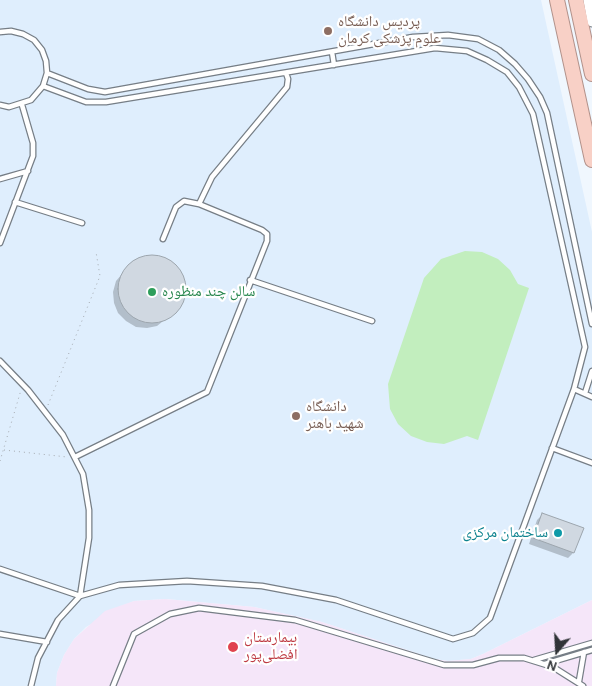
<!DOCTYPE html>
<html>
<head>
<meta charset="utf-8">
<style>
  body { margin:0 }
  #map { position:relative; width:592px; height:686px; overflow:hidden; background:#f0f7fe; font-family:Karla,sans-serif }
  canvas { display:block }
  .north { position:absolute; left:532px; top:626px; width:50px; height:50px; -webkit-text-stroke:4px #fff; paint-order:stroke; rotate:199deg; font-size:14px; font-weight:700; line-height:20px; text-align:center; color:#313438 }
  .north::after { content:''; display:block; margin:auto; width:18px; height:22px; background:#313438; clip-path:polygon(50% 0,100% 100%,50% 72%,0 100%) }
</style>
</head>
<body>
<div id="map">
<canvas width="592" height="686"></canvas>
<div class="north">N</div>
</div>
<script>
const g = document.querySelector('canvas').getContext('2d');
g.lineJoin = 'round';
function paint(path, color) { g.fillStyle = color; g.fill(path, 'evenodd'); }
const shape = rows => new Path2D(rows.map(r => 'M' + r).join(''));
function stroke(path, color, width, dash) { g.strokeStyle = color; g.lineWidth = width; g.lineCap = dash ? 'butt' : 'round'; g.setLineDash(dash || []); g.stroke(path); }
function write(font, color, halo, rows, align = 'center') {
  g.font = font + ' Karla,"Noto Naskh Arabic",sans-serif'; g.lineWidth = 4.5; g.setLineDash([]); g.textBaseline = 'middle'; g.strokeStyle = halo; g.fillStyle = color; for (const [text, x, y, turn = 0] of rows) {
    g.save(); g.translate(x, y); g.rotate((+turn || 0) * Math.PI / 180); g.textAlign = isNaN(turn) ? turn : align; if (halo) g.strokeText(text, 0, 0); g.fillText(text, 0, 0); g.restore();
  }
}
paint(shape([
  [0,0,541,0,592,232,592,600,483,654,471,659,448,661,435,659,322,622,254,607,166,599,134,601,86,627,74,639,64,655,57,673,56,686,0,686]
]), '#dfeefd');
paint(shape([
  [165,599,254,607,322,622,434,659,448,661,471,659,483,654,592,600,592,686,56,686,57,673,64,655,74,639,105,611,134,601]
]), '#f5e6f9');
paint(shape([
  [465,251,482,252,498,259,510,270,518,284,529,288,478,440,467,436,444,444,427,442,411,436,398,424,390,409,388,384,424,278,441,259]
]), '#c2eebe');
paint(shape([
  [149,257,169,262,182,277,183,298,173,313,157,326,147,328,136,327,126,321,118,313,114,303,113,292,116,281,129,266,138,259],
  [543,514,573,553,568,558,529,544,537,520]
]), '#0003');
const building = shape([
  '118 289a34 34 0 1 1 68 0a34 34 0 1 1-68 0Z',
  [542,513,584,528,574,553,533,538,542,513]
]);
paint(building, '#d0d8e1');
stroke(building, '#9da6ae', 1);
const service = shape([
  [0,32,11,31,23,34,34,40,42,50,46,61,47,73,43,86,31,100,9,107,0,105],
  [332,52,334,65],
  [47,73,88,89,105,92,413,37,448,35,478,39,499,50,515,64,528,79,540,97,547,113,592,324],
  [43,86,86,102,106,102,435,48,467,51,487,60,507,72,519,87,533,114,585,347,574,389],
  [0,179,28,171],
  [15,202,82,223],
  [199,204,212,177,287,87,288,79,286,73],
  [0,243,33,156,33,143,22,105],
  [250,280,372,321],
  [0,361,28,390,63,435,83,474,89,510,89,538,80,596,0,569],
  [585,393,592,371],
  [552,448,592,463],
  [75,457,207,392,267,241,267,234,262,230,199,204,184,201,176,207,163,239],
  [0,634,47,642],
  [534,660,592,643],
  [545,664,592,650],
  [579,681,584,652],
  [31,686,38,658,58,620,80,596,119,585,187,581,262,586,336,600,453,639,473,633,490,618,574,389,592,397],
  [113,686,134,634,170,614,199,608,295,620,444,665,473,665,499,658,524,658,553,667,583,686]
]);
const minor = shape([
  [588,0,592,22]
]);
const trunk = shape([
  [557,0,592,160],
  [576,0,592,74]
]);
stroke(service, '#767e86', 7);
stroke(minor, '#767e86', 11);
stroke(trunk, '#b2928b', 16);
stroke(shape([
  [48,405,100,276,96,252],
  [4,450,67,457],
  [0,461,21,390]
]), '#a5aab0', 1, [1, 4]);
stroke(service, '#fff', 4.5);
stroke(minor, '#fff', 9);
stroke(trunk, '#f8d0c6', 14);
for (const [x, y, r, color] of [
  [328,31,5,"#8d6e63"],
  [152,292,5,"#2e9e5b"],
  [296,416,5,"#8d6e63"],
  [558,533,5,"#0f9aa8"],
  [233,647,6,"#e0444e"]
]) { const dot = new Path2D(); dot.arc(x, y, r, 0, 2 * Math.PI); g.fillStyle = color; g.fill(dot); stroke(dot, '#fff', 2); }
write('15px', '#785e54', '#fff', [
  ["پردیس دانشگاه",338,22],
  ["علوم پزشکی کرمان",338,39],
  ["دانشگاه",306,407],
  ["شهید باهنر",306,424]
], 'left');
write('15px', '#27864d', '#fff', [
  ["سالن چند منظوره",162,292]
], 'left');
write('15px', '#0d838f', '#fff', [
  ["ساختمان مرکزی",548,533]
], 'right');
write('15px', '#be3a42', '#fff', [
  ["بیمارستان",244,638],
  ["افضلی‌پور",244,655]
], 'left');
</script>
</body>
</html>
